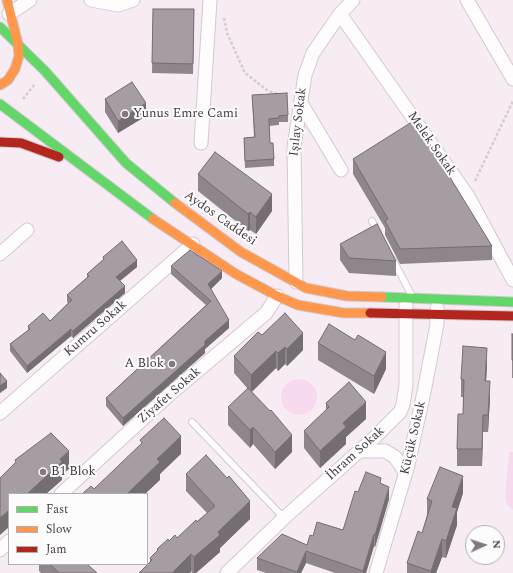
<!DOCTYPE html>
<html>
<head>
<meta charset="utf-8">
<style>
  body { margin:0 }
  #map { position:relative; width:513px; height:573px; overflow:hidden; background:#f7ecf4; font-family:Spectral,serif }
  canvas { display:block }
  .legend { position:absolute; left:8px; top:493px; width:140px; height:72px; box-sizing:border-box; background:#fcfcfc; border:1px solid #b3aeb1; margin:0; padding:5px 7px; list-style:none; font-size:12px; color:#453941 }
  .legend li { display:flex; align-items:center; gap:8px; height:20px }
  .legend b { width:20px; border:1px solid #b3aeb1 }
  .north { position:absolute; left:465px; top:525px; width:40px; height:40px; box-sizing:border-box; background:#fcfcfc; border:1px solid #b3aeb1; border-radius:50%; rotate:87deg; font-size:11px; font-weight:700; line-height:16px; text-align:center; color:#453941 }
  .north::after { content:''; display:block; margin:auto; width:14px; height:18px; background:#837880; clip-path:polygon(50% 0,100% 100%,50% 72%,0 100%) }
</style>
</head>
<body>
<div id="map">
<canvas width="513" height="573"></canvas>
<ul class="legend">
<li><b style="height:5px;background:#63d668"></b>Fast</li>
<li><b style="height:5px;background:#ff974d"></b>Slow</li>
<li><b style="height:5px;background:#b3261e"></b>Jam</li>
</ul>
<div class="north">N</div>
</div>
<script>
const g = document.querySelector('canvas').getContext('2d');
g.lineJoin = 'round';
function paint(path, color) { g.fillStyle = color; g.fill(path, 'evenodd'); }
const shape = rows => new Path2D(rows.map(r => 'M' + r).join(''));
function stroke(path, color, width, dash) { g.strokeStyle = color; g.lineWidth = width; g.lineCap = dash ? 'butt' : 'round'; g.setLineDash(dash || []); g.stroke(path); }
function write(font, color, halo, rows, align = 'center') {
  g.font = font + ' Spectral,serif'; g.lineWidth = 4; g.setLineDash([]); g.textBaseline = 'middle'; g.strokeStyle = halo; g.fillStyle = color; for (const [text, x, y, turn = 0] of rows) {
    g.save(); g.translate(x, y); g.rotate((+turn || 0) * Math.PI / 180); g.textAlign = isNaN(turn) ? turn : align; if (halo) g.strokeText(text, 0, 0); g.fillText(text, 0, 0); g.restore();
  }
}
paint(shape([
  '281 397a18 18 0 1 1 36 0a18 18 0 1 1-36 0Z',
  [509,452,513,452,513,510,507,504,505,496]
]), '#f8daee');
const lane = shape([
  [372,221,378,232],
  [393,260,411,294],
  [192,422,284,518]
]);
const street = shape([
  [91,0,118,5,133,0],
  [467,0,513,79],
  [9,14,30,0],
  [340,14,468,196,513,280],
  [301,103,341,170],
  [201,143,210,0],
  [0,254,27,230],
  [296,282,294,147,305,75,313,53,340,14,353,0],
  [0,413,193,244],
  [359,451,385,451,395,457,406,473],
  [61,494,169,395,266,313,277,296],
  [0,550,9,541],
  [227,573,284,518,374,438,400,412,403,405,406,385,406,306],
  [376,573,408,465,424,392,437,324,437,308]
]);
const fast = shape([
  [0,27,45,71,126,163,175,203],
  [0,104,153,219],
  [382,297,513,302]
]);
const slow = shape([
  [0,85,8,80,15,69,19,56,18,44,7,0],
  [175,203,241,252,306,288,347,296,382,297],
  [153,219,236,274,277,296,298,305,344,313,370,313]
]);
const jam = shape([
  [0,142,21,143,59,157],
  [370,313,513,316]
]);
stroke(lane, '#d4c9d0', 8);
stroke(street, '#d4c9d0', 15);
stroke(fast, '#cfc9ce', 11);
stroke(slow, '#cfc9ce', 11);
stroke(jam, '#cfc9ce', 11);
stroke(shape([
  [224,18,227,33,245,73,268,91,278,94],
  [23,99,35,84],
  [475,181,513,101]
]), '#d3cdd1', 2.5, [3, 2]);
stroke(lane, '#fefcfd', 6);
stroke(street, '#fefcfd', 13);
stroke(fast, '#63d668', 9);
stroke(slow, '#ff974d', 9);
stroke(jam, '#b3261e', 9);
paint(shape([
  [153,9,194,9,193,74,152,73],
  [252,95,288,115,288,122,279,122,279,125,269,126,270,143,274,159,274,166,245,168,244,138,254,137],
  [105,99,146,116,118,133,105,112],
  [353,159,492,246,492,260,400,264,385,235,385,228,353,174],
  [198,174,272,211,256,234,250,230,248,231,198,191],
  [340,244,396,261,396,276,349,273,340,260],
  [103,257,137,267,120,281,125,293,73,338,71,336,27,373,10,351,10,344,28,330,28,326,50,321,68,303,67,302,67,295,87,278,87,274,103,260],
  [171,266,222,278,211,289,229,328,205,349,205,353,123,426,106,406,106,398,206,305,171,274],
  [512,334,513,334,513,378,512,378],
  [262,335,303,350,287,366,285,364,278,371,276,368,252,392,292,452,275,469,253,444,250,448,228,425,228,407,248,389,234,373,234,356],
  [318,343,386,369,374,394,318,360],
  [487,365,486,381,490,398,488,432,483,432,482,466,457,466,457,449,463,414,463,397,461,397,461,379],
  [326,403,366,419,346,437,346,444,320,468,304,448,304,431,326,410],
  [186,474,250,519,220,548,220,552,196,573,192,573,191,571,190,573,139,573,150,562,150,558,157,551,157,549,169,541,177,538,207,513,186,491],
  [381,484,389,499,375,547,374,546,366,573,335,573,306,563,301,573,266,573,257,570,257,558,307,545,313,536,343,530,358,492],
  [463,493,457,512,457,525,446,558,442,557,436,573,407,573,407,563,422,533,427,515,427,499],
  [39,564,87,564,97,573,41,573,39,571]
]), '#8f868c');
paint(shape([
  [146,103,146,116,118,133,118,121],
  [272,194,272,211,256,234,256,217],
  [250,212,250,230,248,231,248,214],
  [137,260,137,267,116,284,116,277],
  [222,271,222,278,208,292,208,284],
  [125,286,125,293,73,338,73,331],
  [229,320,229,328,205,349,205,353,123,426,123,418,205,341],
  [71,329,71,336,27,373,27,366],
  [303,333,303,350,287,366,287,349],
  [285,347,285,364,278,371,278,353],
  [487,348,487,365,485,398,485,381],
  [276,351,276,368,251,392,251,375],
  [386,352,386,369,374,394,374,376],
  [7,381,7,388,0,393,0,386],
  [490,381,490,398,488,432,488,415],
  [366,402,366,419,346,437,346,444,320,468,320,451,343,423],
  [483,415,483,432,482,466,482,449],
  [253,427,253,444,250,448,250,430],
  [292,435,292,452,275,469,275,452],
  [181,436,181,454,160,474,160,480,145,494,127,494,157,459],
  [69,451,69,469,62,475,62,480,46,494,27,494,60,459],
  [463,476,463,493,457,512,457,525,446,558,446,541,452,507],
  [389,487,389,499,375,547,375,535],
  [250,501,250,519,220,548,220,552,196,573,194,573,194,557,218,532],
  [9,510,9,527,0,535,0,518],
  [374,534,374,546,366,573,363,573,363,571],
  [442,539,442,557,436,573,431,573,431,571],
  [306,551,306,563,301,573,297,573],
  [191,554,191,571,190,573,172,573]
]), '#746d72');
const building = shape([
  [153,9,194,9,193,64,152,63,153,9],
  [132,82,146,103,118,121,105,99,132,82],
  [287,93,288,115,279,116,279,118,269,119,270,143,273,143,274,159,245,161,244,138,255,137,252,95,287,93],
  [415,120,492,246,400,249,385,221,388,219,353,159,415,120],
  [215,152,272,194,256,217,250,212,248,214,198,174,215,152],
  [377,224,396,261,349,258,340,244,377,224],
  [122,241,137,260,116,277,125,286,73,331,71,329,27,366,10,344,30,329,28,326,43,313,50,321,72,300,67,295,89,276,87,274,104,259,103,257,122,241],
  [190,250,222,271,208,284,229,320,205,341,205,345,123,418,106,398,211,301,171,266,190,250],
  [285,313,303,333,287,349,285,347,278,353,276,351,251,375,234,356,258,332,262,335,285,313],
  [329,324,355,340,358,335,386,352,374,376,318,343,329,324],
  [512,334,513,334,513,360,512,360,512,334],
  [463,346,487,348,485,381,490,381,488,415,483,415,482,449,457,449,458,414,463,414,464,380,461,379,463,346],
  [0,373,7,381,0,386,0,373],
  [349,382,366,402,343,423,346,427,320,451,304,431,329,407,326,403,349,382],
  [248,388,270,411,271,410,292,435,275,452,253,427,250,430,228,407,248,388],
  [164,418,181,436,157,459,160,462,127,494,82,494,91,486,94,489,142,443,140,440,164,418],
  [51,433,69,451,60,459,62,462,27,494,9,494,9,510,0,518,0,478,16,462,15,460,51,433],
  [206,455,227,478,229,476,250,501,218,532,220,535,194,557,191,554,172,573,139,573,152,560,150,558,158,550,157,549,168,539,169,541,175,535,177,538,196,520,197,522,215,506,186,474,206,455],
  [440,467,463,476,452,507,457,508,446,541,442,539,431,571,407,563,418,531,422,533,432,501,427,499,440,467],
  [366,472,381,478,380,483,389,487,375,535,374,534,363,571,306,551,297,572,257,558,282,534,307,545,310,535,313,536,317,522,343,530,355,491,358,492,366,472],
  [50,564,87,564,97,573,59,573,50,564]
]);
paint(building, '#a69ca3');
stroke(building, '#746d72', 1);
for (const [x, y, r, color] of [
  [125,114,4,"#837880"],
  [172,364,4,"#837880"],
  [43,472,4,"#837880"]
]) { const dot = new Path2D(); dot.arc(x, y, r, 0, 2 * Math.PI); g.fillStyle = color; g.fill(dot); stroke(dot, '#fcfcfc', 1.5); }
write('13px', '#453941', '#fcfcfc', [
  ["Yunus Emre Cami",133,114],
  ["A Blok",164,364,"right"],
  ["B1 Blok",51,472]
], 'left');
write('13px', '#453941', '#fcfcfc', [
  ["Işılay Sokak",299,122,-83],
  ["Melek Sokak",431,144,55],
  ["Aydos Caddesi",220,219,35],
  ["Kumru Sokak",96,329,-41],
  ["Ziyafet Sokak",170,396,-41],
  ["Küçük Sokak",414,438,-77],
  ["İhram Sokak",356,454,-42]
]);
</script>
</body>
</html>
